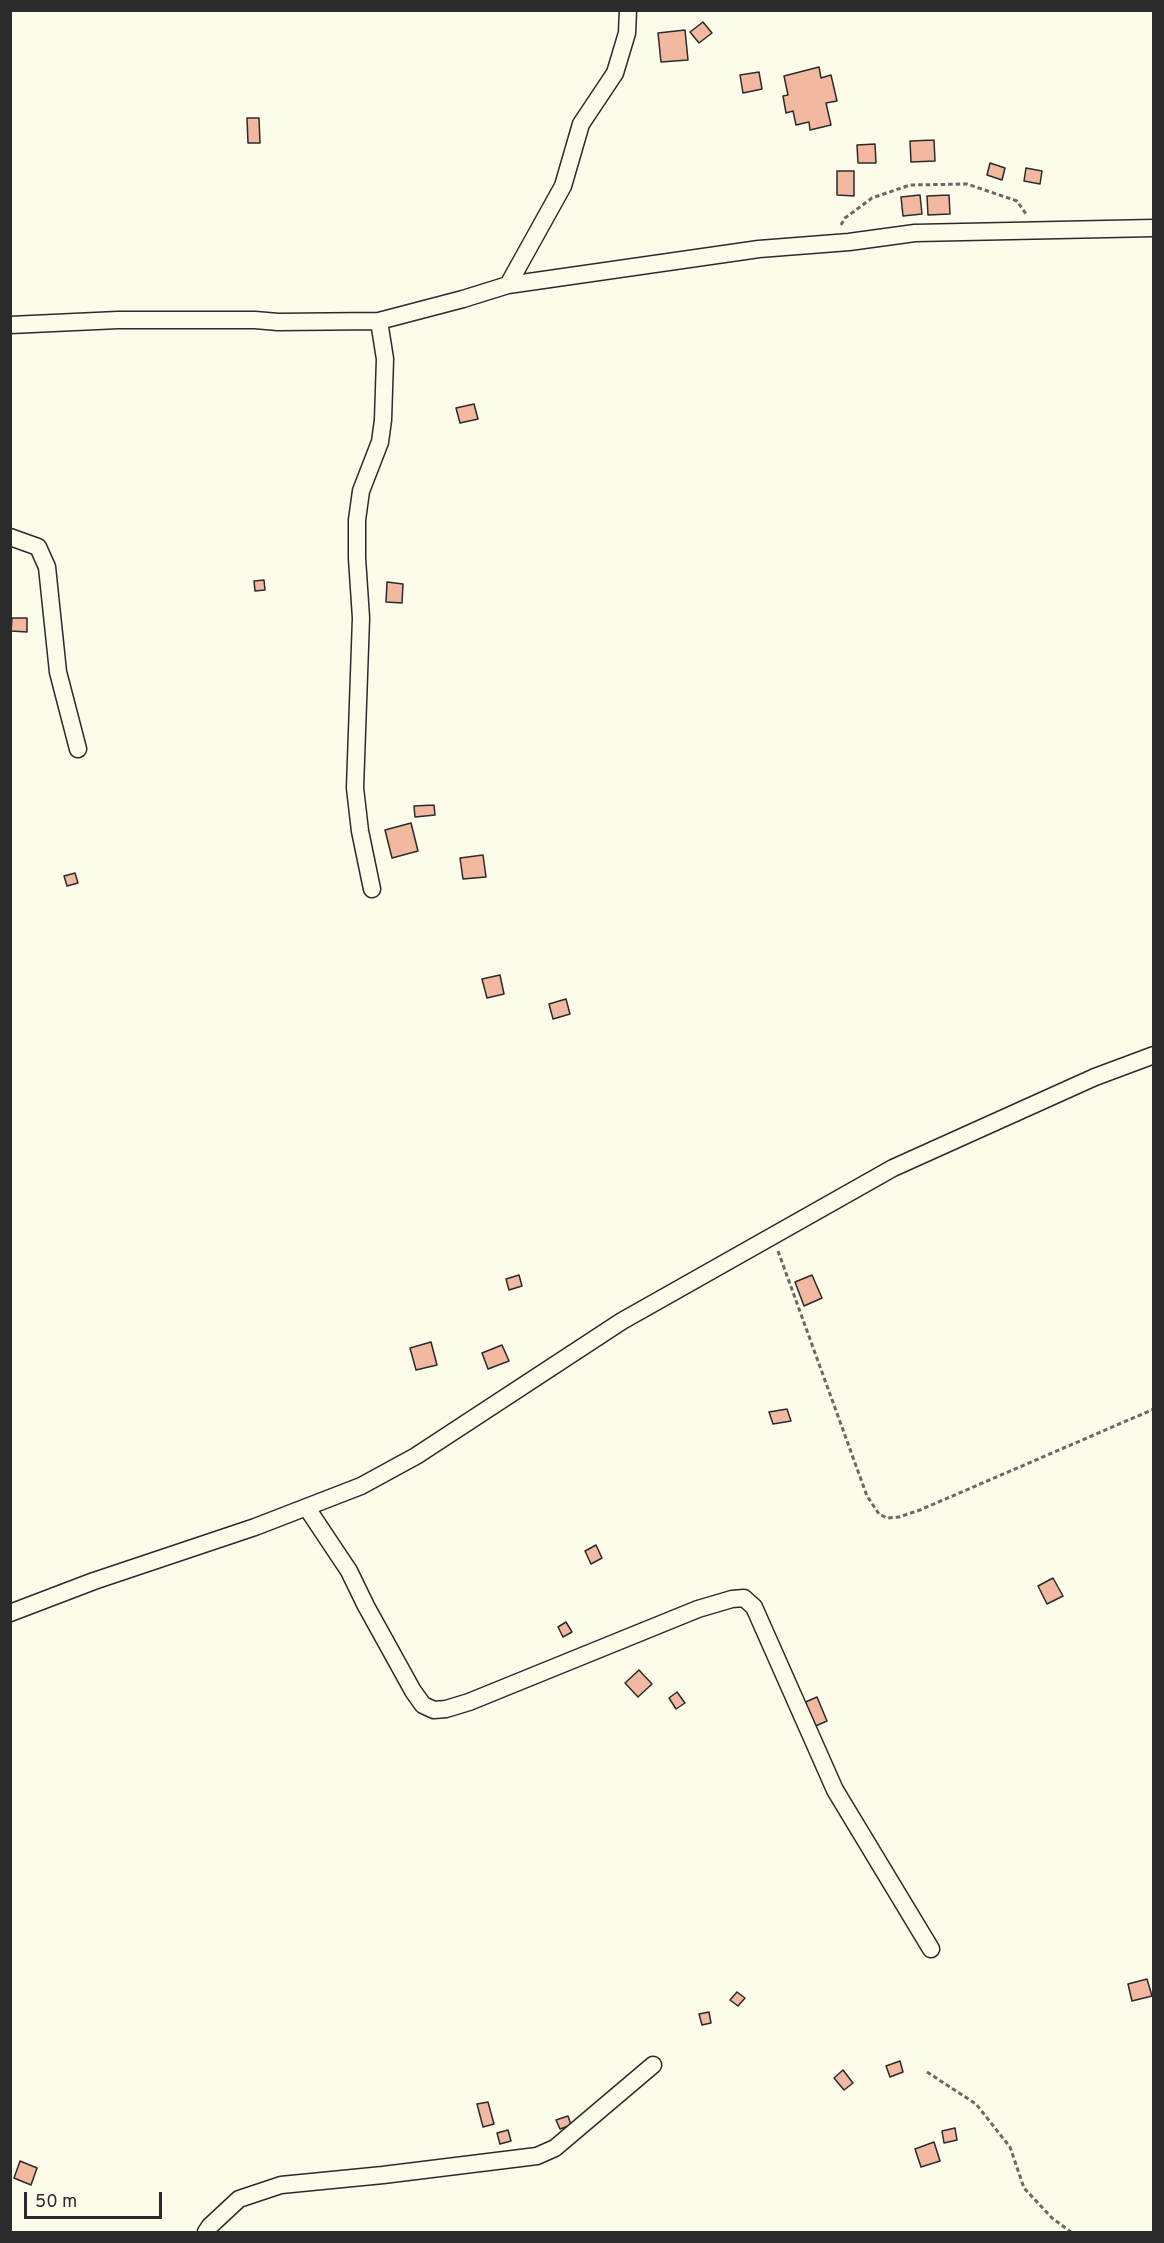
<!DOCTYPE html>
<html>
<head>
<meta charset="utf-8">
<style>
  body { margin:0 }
  #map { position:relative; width:1164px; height:2243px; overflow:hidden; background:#fdfbea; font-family:Overpass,sans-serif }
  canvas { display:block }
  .frame { position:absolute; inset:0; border:12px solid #2b2b2b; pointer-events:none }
  .scale { position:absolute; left:24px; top:2192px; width:138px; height:27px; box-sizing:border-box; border:3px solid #2b2b2b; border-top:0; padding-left:8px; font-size:18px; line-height:21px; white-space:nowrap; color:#2b2b2b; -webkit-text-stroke:4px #fdfbea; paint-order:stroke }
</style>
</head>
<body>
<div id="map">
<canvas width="1164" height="2243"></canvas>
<div class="frame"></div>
<div class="scale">50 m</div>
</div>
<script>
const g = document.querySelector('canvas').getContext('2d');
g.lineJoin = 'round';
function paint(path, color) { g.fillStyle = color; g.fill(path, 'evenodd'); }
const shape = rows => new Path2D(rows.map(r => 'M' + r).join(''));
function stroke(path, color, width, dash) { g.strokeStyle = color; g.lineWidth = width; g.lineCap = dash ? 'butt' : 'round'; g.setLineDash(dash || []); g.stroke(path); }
const building = shape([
  [703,22,712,33,699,43,690,32,703,22],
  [685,30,688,60,661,62,658,33,685,30],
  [819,67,821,78,831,75,837,101,826,103,831,125,810,130,809,122,796,125,793,111,786,113,783,96,788,95,784,76,819,67],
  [759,72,762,89,743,93,740,75,759,72],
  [247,118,259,118,260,143,248,143,247,118],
  [934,140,935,161,911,162,910,141,934,140],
  [875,144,876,163,858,163,857,145,875,144],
  [990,163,1005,168,1002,180,987,175,990,163],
  [1026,168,1042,171,1040,184,1024,181,1026,168],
  [837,171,854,171,854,196,837,195,837,171],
  [920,195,922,214,903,216,901,197,920,195],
  [949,195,950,214,928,215,927,196,949,195],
  [474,404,478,419,460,423,456,408,474,404],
  [264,580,265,590,255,591,254,581,264,580],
  [387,582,403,584,402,603,386,602,387,582],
  [12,618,27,618,27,632,11,631,12,618],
  [434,805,435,815,415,817,414,806,434,805],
  [411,823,418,851,392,858,385,830,411,823],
  [483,855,486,877,463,879,460,858,483,855],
  [75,873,78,883,67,886,64,876,75,873],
  [500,975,504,994,487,998,482,979,500,975],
  [566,999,570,1014,553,1019,549,1004,566,999],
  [519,1275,522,1286,509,1290,506,1279,519,1275],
  [812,1275,822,1298,804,1306,795,1282,812,1275],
  [431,1342,437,1365,416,1370,410,1348,431,1342],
  [502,1345,509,1361,488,1369,482,1353,502,1345],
  [787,1409,791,1421,773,1424,769,1412,787,1409],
  [596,1545,602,1558,591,1564,585,1551,596,1545],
  [1053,1578,1063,1596,1047,1604,1038,1586,1053,1578],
  [566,1622,572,1632,563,1637,558,1627,566,1622],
  [639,1670,652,1684,638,1697,625,1683,639,1670],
  [677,1692,685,1703,676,1709,669,1698,677,1692],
  [817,1697,827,1721,811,1728,801,1704,817,1697],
  [1147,1979,1152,1996,1132,2001,1128,1984,1147,1979],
  [737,1992,745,1998,738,2006,730,2000,737,1992],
  [709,2012,711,2023,702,2025,699,2014,709,2012],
  [900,2061,903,2072,890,2077,886,2066,900,2061],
  [843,2070,853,2083,844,2090,834,2078,843,2070],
  [488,2102,494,2124,483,2127,477,2104,488,2102],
  [568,2116,571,2125,560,2129,556,2120,568,2116],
  [955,2128,957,2140,944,2143,942,2131,955,2128],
  [508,2130,511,2141,500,2144,497,2133,508,2130],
  [934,2142,940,2161,921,2167,915,2149,934,2142],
  [20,2161,37,2168,31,2185,14,2178,20,2161]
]);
paint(building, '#f2b8a0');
stroke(building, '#2b2b2b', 1.5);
const street = shape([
  [508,285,563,186,581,124,615,73,627,33,628,10],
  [10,325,118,320,255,320,278,322,379,321,463,299,508,285,759,249,849,242,915,233,1154,228],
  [10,537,38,547,47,567,58,672,78,749],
  [372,889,360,831,355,788,361,618,357,558,357,520,361,491,380,442,383,420,385,359,379,321],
  [307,1508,349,1571,366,1606,413,1691,423,1705,434,1710,446,1709,469,1702,698,1609,732,1599,744,1598,754,1607,835,1790,931,1949],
  [10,1613,94,1581,255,1527,361,1486,416,1456,622,1321,893,1168,1095,1077,1154,1055],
  [206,2232,210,2226,239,2199,281,2185,383,2175,537,2156,555,2148,653,2065]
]);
stroke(street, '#2b2b2b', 19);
stroke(shape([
  [841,225,845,218,872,198,910,185,967,184,1017,201,1026,214],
  [778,1251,867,1496,879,1514,887,1518,899,1517,920,1510,1154,1409],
  [927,2072,976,2104,1010,2147,1024,2188,1052,2218,1071,2232]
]), '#6a6964', 3, [4.5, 3]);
stroke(street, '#fdfbea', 16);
</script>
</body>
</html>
